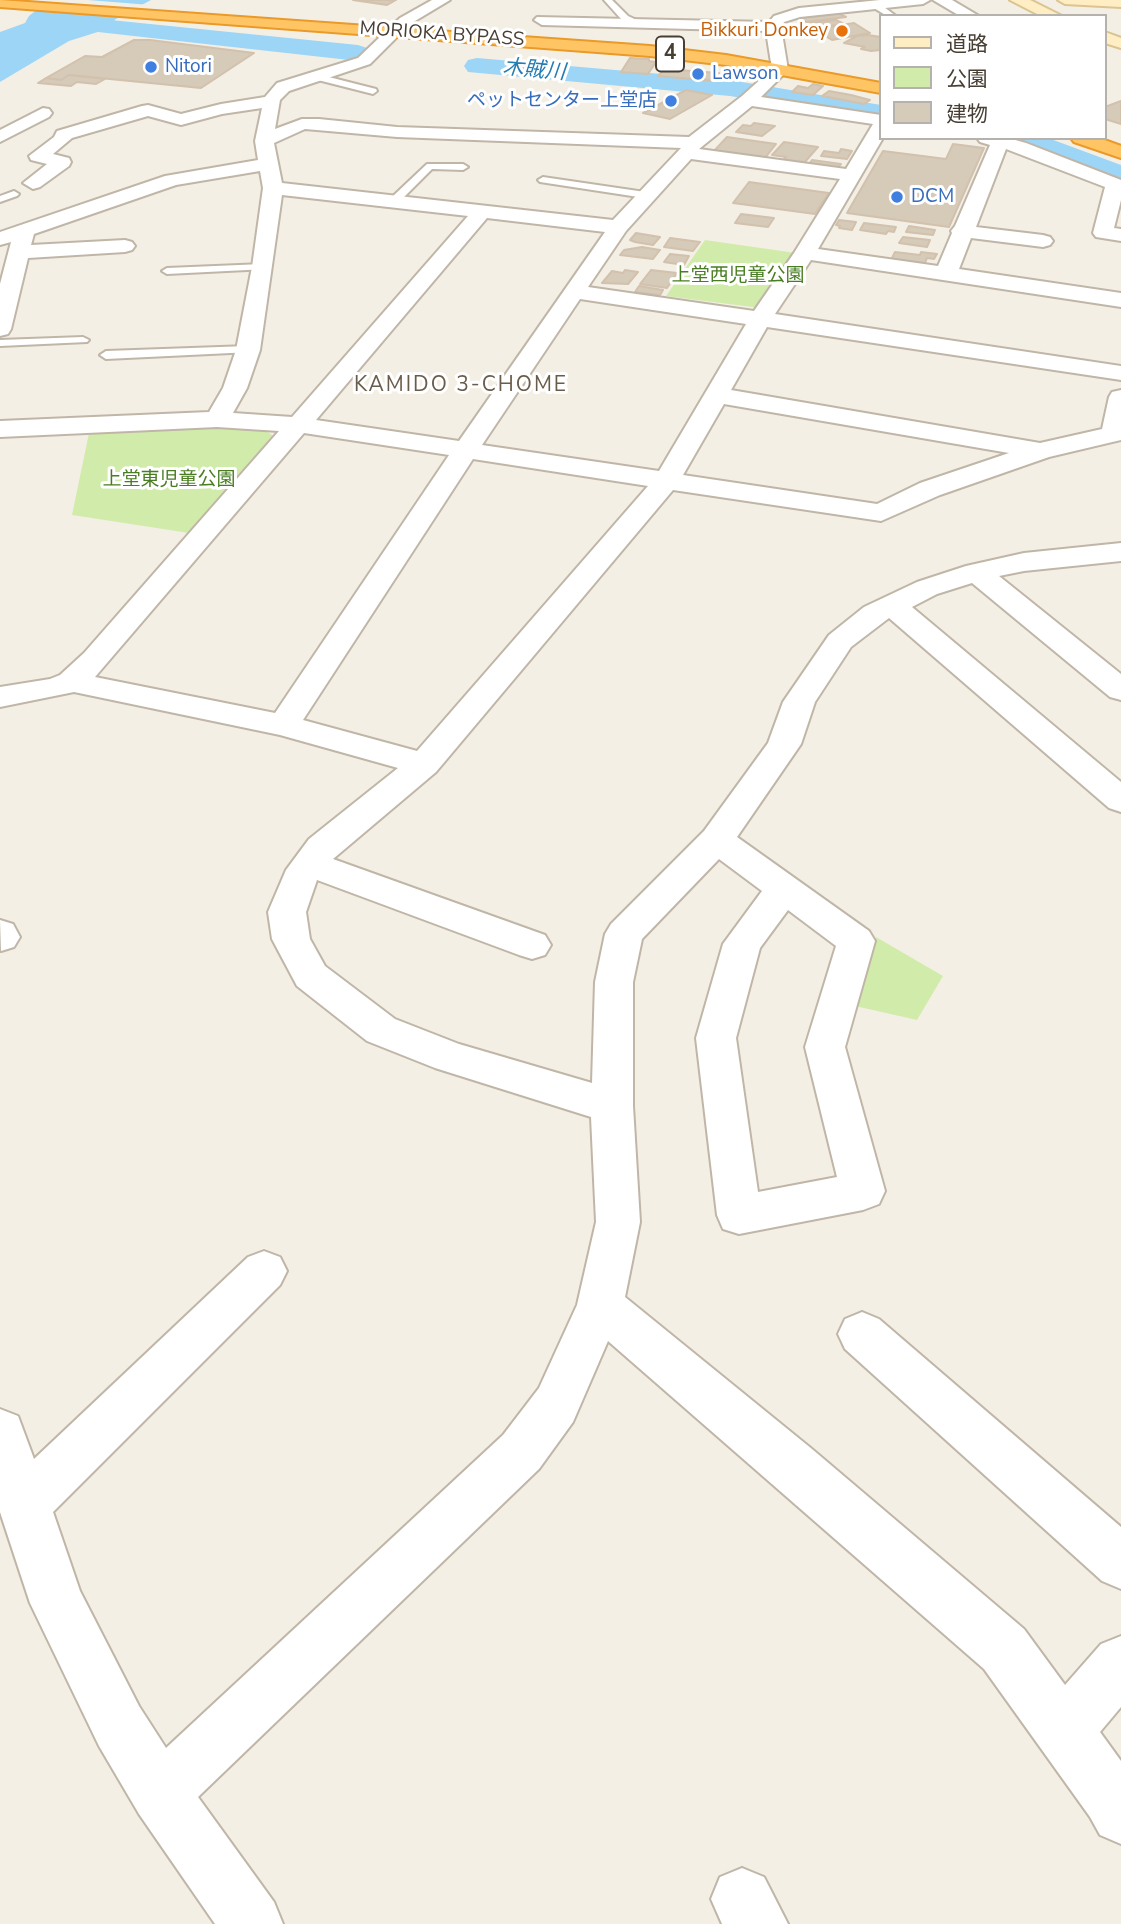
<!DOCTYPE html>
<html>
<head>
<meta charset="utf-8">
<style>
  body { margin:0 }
  #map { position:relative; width:1121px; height:1924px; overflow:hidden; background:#f4efe5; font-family:"Nunito Sans","Noto Sans JP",sans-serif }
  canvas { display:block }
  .legend { position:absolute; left:879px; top:14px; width:228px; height:126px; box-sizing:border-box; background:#fff; border:2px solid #b5b2ae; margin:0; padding:9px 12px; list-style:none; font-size:21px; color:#473e34 }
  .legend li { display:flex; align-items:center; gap:14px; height:35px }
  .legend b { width:35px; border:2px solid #b5b2ae }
</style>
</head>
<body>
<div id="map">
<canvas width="1121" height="1924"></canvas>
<ul class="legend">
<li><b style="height:9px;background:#ffeec4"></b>道路</li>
<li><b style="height:19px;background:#d1ecaa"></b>公園</li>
<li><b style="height:19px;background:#d6cab9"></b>建物</li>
</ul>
</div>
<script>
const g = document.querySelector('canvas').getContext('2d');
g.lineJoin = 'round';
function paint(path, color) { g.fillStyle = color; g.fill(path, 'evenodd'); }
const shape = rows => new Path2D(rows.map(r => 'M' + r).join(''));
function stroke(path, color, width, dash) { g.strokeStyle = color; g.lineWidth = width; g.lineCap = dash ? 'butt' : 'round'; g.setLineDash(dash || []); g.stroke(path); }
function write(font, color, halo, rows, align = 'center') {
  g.font = font + ' "Nunito Sans","Noto Sans JP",sans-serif'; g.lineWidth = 6; g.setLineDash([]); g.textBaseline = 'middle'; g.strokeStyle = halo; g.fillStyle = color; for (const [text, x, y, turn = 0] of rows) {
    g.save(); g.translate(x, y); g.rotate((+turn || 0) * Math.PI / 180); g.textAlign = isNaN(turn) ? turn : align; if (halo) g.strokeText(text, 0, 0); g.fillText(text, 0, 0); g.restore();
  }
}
paint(shape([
  [705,240,796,253,760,308,666,296],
  [192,428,264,430,274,436,189,533,72,515,89,433],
  [876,937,943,976,917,1020,855,1006]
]), '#d1ecaa');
paint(shape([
  [49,0,151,0,114,20,120,25,69,41,0,82,0,32,25,23,29,16]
]), '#9cd5f6');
paint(shape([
  [44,0,88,0,150,5,130,15,34,8]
]), '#f4efe5');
paint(shape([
  [71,16,358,45,367,48,371,53,367,58,358,61,62,28,59,23,62,18,71,16],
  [477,58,730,80,881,105,881,121,730,96,468,72,464,66,468,60,477,58],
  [1006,138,1048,138,1121,165,1121,184,1010,144,1006,138]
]), '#9cd5f6');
const building = shape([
  [353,0,396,0,387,5,353,0],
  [838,13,846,17,807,22,799,18,838,13],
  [836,20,844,24,810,29,802,24,836,20],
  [854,23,870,33,832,40,825,36,819,36,812,30,854,23],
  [868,35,881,37,881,50,871,51,861,49,865,47,844,43,857,36,868,35],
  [134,40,150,40,254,53,201,88,69,75,61,80,46,78,85,56,102,57,134,40],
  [630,58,649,59,649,61,656,62,648,74,621,72,630,58],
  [664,69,719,73,714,81,658,76,664,69],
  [69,75,105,79,96,84,77,82,71,86,38,83,46,78,61,80,69,75],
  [813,84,823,86,813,95,792,92,798,86,808,88,813,84],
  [686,90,712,95,670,119,643,113,686,90],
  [829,91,851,95,870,100,864,104,822,96,829,91],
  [1121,101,1121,124,1105,119,1105,107,1121,101],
  [754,123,775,126,762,136,736,132,743,125,751,126,754,123],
  [727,137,776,144,765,158,714,151,727,137],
  [784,142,818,147,804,163,783,160,786,157,772,155,784,142],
  [953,144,984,148,949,227,847,213,883,151,946,159,953,144],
  [841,149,852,151,847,159,821,156,824,151,839,153,841,149],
  [812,160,841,164,838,168,809,164,812,160],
  [749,182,829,193,815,214,733,203,749,182],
  [741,214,774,218,768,227,735,223,741,214],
  [839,220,856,222,852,230,839,228,840,226,836,225,839,220],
  [864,223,896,227,894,232,888,231,886,234,860,230,864,223],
  [909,226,935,230,933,235,906,232,909,226],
  [636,233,660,237,653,245,635,242,630,240,636,233],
  [903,237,930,240,927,247,899,243,903,237],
  [670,238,700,242,693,251,664,247,670,238],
  [642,247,660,250,653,259,620,255,624,250,642,247],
  [895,252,920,255,921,252,937,254,934,259,927,258,924,265,891,260,895,252],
  [670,254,689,256,684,265,664,262,670,254],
  [625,270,638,272,628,284,602,283,612,271,623,273,625,270],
  [651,270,677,273,667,288,640,284,651,270],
  [639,286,663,290,660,295,635,292,639,286]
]);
paint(building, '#d6cab9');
stroke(building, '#d2c1ac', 2);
const lane = shape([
  [604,0,612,0,628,16,643,23,639,25,622,20,604,0],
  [874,4,880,4,896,16,887,16,874,8,874,4],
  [313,73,376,89,377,91,373,94,310,78,313,73],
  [427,164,463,164,468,167,463,170,432,169,399,202,391,202,391,198,427,164],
  [543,177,645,192,650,195,645,198,540,182,538,180,543,177],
  [14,191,19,194,17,196,0,202,0,196,14,191],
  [263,264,268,267,267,269,167,274,162,271,167,268,263,264],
  [83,337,89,340,87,342,0,346,0,340,83,337],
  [248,346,252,348,252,352,106,359,100,355,106,351,248,346]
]);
const street = shape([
  [432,0,450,0,410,24,370,64,289,91,280,100,275,129,302,119,319,119,397,127,689,137,742,96,772,69,766,31,542,25,534,20,537,17,769,22,774,16,799,8,880,0,930,0,923,4,800,17,784,22,781,27,788,70,761,97,881,115,883,138,818,249,938,266,952,233,951,231,955,226,990,145,980,142,977,138,1008,138,1026,143,1121,180,1121,200,1114,228,1121,229,1121,241,1096,237,1093,233,1105,187,1006,149,976,227,1043,235,1050,237,1053,241,1050,245,1043,247,971,238,959,269,1121,293,1121,307,811,260,775,314,1121,366,1121,380,767,327,731,390,1040,443,1102,429,1109,397,1112,392,1121,390,1121,440,1049,457,940,495,881,521,673,490,436,772,333,859,545,935,551,945,545,955,532,959,519,955,317,880,306,912,310,939,325,966,395,1019,459,1044,592,1083,595,982,605,934,611,924,704,831,768,743,783,702,829,635,864,607,917,582,966,566,1024,553,1121,543,1121,561,1024,571,999,576,1121,674,1121,700,1110,697,972,583,937,594,912,607,1121,782,1121,812,1109,808,889,618,851,647,815,702,801,744,737,837,869,931,875,941,845,1047,885,1191,879,1204,863,1210,739,1234,723,1229,717,1215,696,1038,723,944,762,891,719,859,642,939,633,982,633,1106,640,1222,625,1297,812,1449,1024,1629,1065,1685,1101,1644,1121,1636,1121,1707,1100,1732,1121,1761,1121,1844,1100,1835,1090,1817,984,1669,608,1341,573,1422,539,1469,198,1797,274,1902,283,1924,215,1924,139,1814,99,1746,30,1603,0,1512,0,1409,18,1416,34,1459,248,1257,264,1251,280,1257,287,1271,280,1285,53,1512,80,1591,139,1706,166,1748,503,1435,539,1388,577,1305,596,1222,591,1117,435,1068,367,1041,297,986,272,939,268,912,286,870,309,839,398,768,280,735,74,692,0,707,0,687,50,679,60,675,84,653,279,431,217,427,0,437,0,421,209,412,223,388,236,350,252,267,263,188,260,171,176,185,34,234,31,245,125,240,132,242,135,246,132,250,125,252,28,258,11,329,8,334,0,336,0,284,11,242,0,245,0,232,165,176,258,160,255,141,262,108,222,114,181,125,148,116,72,138,53,154,69,158,71,162,69,166,40,187,33,189,23,183,47,164,31,160,29,156,54,137,57,131,142,106,148,105,181,114,221,104,265,97,277,83,358,58,400,18,432,0],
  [752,106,873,124,846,169,699,149,752,106],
  [305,129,397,137,681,148,613,220,282,183,274,143,305,129],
  [691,159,840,179,794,253,754,311,588,287,626,231,691,159],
  [282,195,468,216,292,417,233,413,247,388,260,350,282,195],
  [487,218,605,232,459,441,316,420,487,218],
  [580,299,746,324,659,471,482,445,580,299],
  [724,404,1009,453,920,483,877,504,683,475,724,404],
  [304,433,449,455,275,713,95,677,304,433],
  [473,459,648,486,417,751,303,720,473,459],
  [788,910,836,946,805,1047,837,1177,758,1192,736,1038,760,948,788,910],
  [933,0,952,0,979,16,960,16,933,0],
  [43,108,49,109,52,113,49,117,0,142,0,130,43,108],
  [0,920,13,924,20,937,14,947,1,951,0,920],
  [862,1312,879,1319,1121,1527,1121,1589,1102,1581,845,1349,838,1334,845,1319,862,1312],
  [742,1868,764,1877,788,1924,722,1924,711,1899,720,1877,742,1868]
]);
const secondary = shape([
  [1010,0,1030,0,1062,16,1041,16,1010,0],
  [1058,0,1121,0,1121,7,1065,4,1058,0],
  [1105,32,1121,38,1121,48,1105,43,1105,32]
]);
const highway = shape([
  [0,0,650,46,726,55,881,83,881,93,726,65,650,56,0,7,0,0],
  [1071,138,1099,138,1121,146,1121,158,1074,142,1071,138]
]);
stroke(lane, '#c0b6a7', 4);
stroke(street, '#c0b6a7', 4);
stroke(secondary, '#dbc492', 4);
stroke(highway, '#ea9a29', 4);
paint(lane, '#fff');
paint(street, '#fff');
paint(secondary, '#ffeec4');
paint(highway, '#ffc565');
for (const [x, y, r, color] of [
  [842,31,7,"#e8710a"],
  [151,67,7,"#3f7fe0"],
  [698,74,7,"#3f7fe0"],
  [671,101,7,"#3f7fe0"],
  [897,197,7,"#3f7fe0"]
]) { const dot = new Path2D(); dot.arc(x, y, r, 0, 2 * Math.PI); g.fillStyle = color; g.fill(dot); stroke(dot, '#fff', 2.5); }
write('19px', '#c56008', '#fff', [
  ["Bikkuri Donkey",828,31]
], 'right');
write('19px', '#473e34', '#fff', [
  ["MORIOKA BYPASS",442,35,4]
]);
write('19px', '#366cbe', '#fff', [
  ["Nitori",165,67],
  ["Lawson",712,74],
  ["ペットセンター上堂店",657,101,"right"],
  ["DCM",911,197]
], 'left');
write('19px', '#497d22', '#fff', [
  ["上堂西児童公園",738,276],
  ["上堂東児童公園",169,480]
]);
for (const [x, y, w] of [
  [670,54,28]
]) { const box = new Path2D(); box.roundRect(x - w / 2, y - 17.5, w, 35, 5); g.fillStyle = '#fff'; g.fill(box); stroke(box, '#473e34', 2); }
write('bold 21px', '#473e34', null, [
  ["4",670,54]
]);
write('italic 21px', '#237cb2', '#fff', [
  ["木賊川",534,71,5]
]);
g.letterSpacing = '2px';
write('21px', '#6a5c4a', '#fff', [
  ["KAMIDO 3-CHOME",461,386]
]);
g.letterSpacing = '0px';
</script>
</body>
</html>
